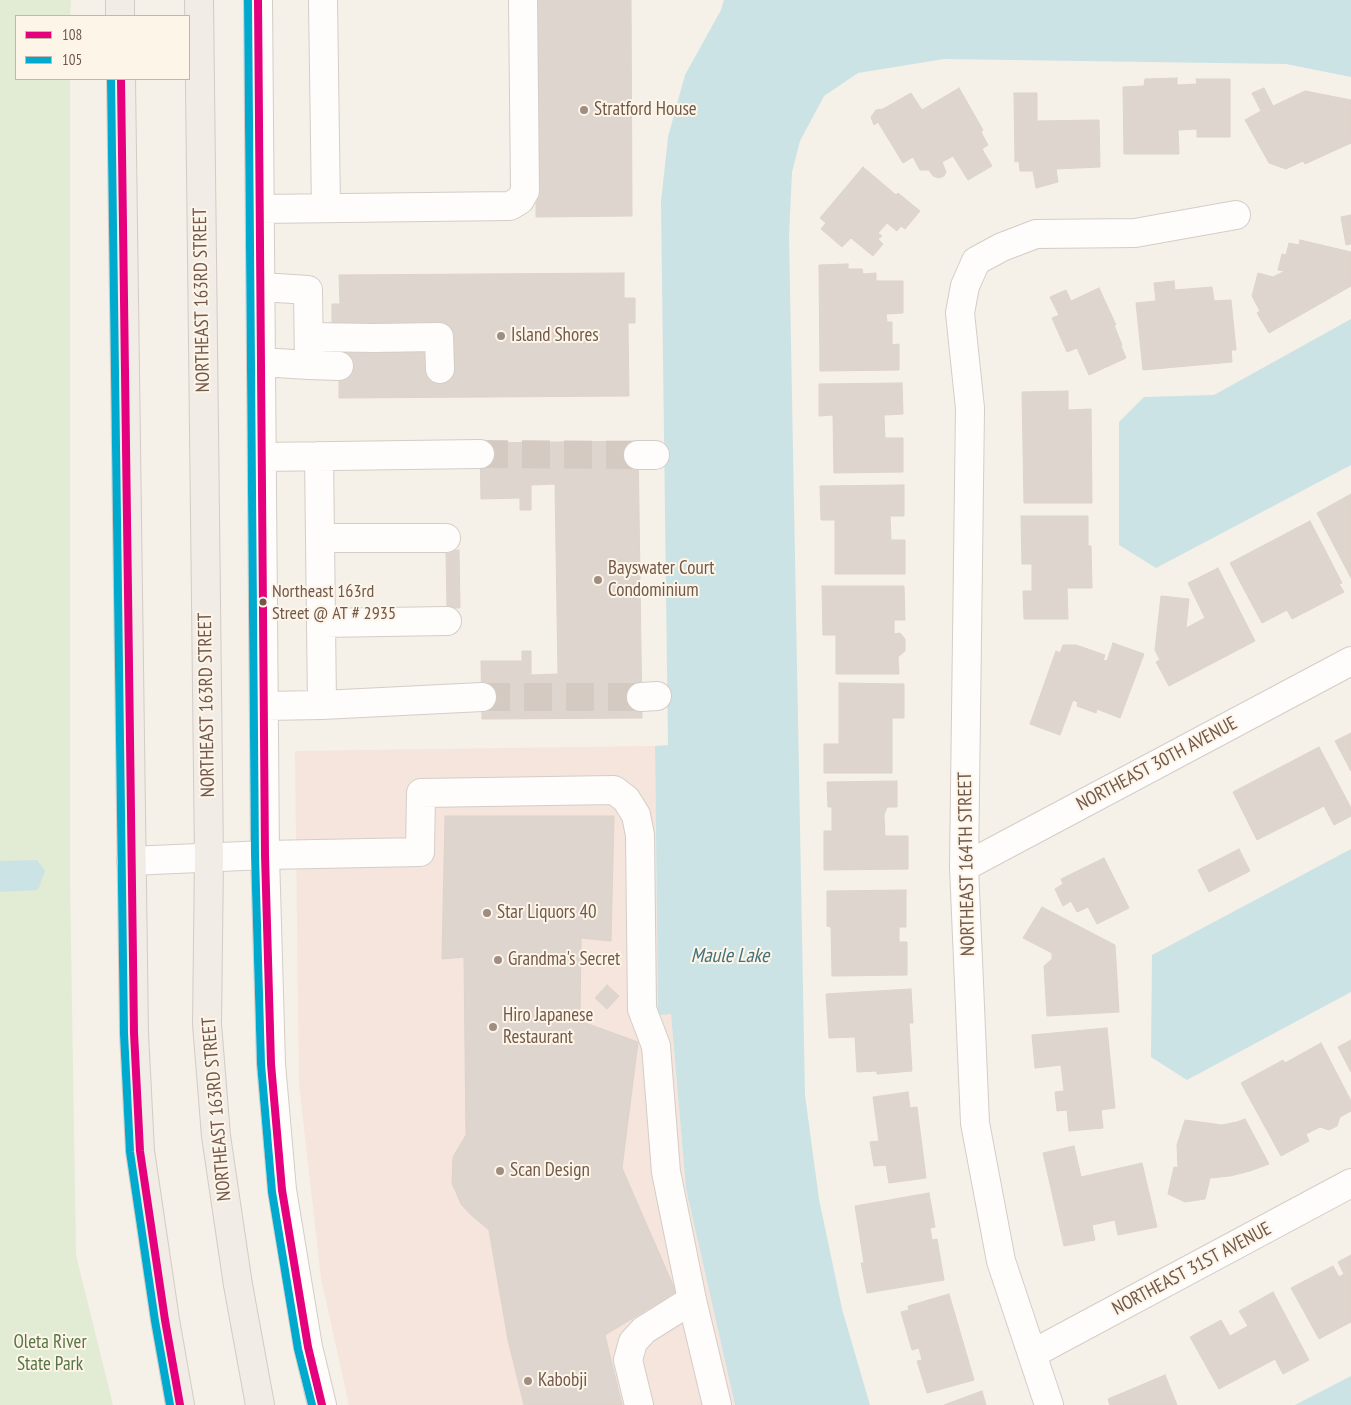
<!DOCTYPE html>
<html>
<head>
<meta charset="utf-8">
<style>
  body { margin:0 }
  #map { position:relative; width:1351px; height:1405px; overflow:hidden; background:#f5f0e8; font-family:"PT Sans Narrow",sans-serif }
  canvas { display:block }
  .legend { position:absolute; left:15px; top:15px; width:175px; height:65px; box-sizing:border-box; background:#fef5e9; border:1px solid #c6b6aa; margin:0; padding:6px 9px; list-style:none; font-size:15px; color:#71584b }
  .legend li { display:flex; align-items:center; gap:10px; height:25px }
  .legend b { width:25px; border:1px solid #c6b6aa }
</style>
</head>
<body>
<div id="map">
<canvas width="1351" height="1405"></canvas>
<ul class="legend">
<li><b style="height:6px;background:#e5007d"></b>108</li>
<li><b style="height:6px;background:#00a9ce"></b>105</li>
</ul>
</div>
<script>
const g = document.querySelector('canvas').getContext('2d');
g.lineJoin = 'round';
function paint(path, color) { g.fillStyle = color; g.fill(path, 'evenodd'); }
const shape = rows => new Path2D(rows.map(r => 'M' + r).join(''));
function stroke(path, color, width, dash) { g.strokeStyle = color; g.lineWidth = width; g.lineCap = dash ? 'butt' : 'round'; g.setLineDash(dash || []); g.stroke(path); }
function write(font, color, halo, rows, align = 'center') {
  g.font = font + ' "PT Sans Narrow",sans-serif'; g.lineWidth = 4; g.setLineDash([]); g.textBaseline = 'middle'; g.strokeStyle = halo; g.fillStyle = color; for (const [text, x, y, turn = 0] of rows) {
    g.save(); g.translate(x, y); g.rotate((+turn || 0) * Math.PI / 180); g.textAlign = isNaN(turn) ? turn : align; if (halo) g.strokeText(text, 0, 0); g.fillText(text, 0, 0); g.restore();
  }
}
paint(shape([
  [655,746,658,1014,671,1014,686,1189,735,1405,349,1405,321,1278,299,1083,295,751]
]), '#f5e5dc');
paint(shape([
  [0,0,71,0,70,16,16,16,16,79,70,79,70,881,76,1255,113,1405,0,1405]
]), '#e2ebd4');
paint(shape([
  [724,0,1351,0,1351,77,1286,64,944,59,858,73,824,96,800,141,792,172,789,236,805,1095,819,1199,842,1309,870,1405,735,1405,686,1189,671,1014,658,1015,655,746,668,745,661,202,668,137,685,75,721,10],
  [1351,319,1351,465,1156,568,1119,545,1119,422,1144,397,1214,395],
  [1351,849,1351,992,1187,1080,1151,1057,1152,955],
  [37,860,45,871,38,890,0,892,0,861],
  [1351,1376,1351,1405,1295,1405]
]), '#cbe3e4');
const building = shape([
  [537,0,631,0,632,216,536,217,537,0],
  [1177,78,1177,85,1197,84,1196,79,1230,79,1230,137,1197,137,1197,129,1178,130,1179,154,1124,154,1123,87,1144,86,1145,79,1177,78],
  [959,88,983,130,981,132,988,145,982,149,992,166,968,180,953,156,942,162,946,172,944,176,939,178,933,176,929,170,920,170,913,157,903,163,878,122,874,125,871,117,876,110,883,109,911,93,922,110,959,88],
  [1264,88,1273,106,1305,91,1351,100,1351,143,1305,164,1303,161,1286,169,1269,163,1245,120,1261,111,1252,93,1264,88],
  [1014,93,1037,93,1037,121,1099,120,1100,167,1056,169,1058,182,1036,188,1033,171,1020,171,1019,161,1015,162,1014,93],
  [863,167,896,195,898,193,920,211,905,229,901,226,897,231,887,223,878,233,882,236,878,239,883,244,873,256,851,238,842,247,821,229,826,223,820,218,863,167],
  [1351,215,1351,244,1346,245,1341,217,1351,215],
  [1300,240,1351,252,1351,286,1269,333,1257,313,1260,311,1252,296,1258,273,1273,277,1285,271,1278,270,1282,254,1286,255,1289,243,1299,245,1300,240],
  [848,264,848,269,862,269,863,274,876,273,876,281,903,281,903,313,886,314,887,322,892,322,892,345,899,344,899,370,820,371,819,265,848,264],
  [624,273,624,298,635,298,635,323,628,323,629,396,339,398,339,353,374,353,374,333,332,326,332,304,340,304,339,275,624,273],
  [1174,281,1175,290,1212,287,1214,301,1231,300,1236,350,1231,350,1232,362,1143,370,1136,303,1156,301,1154,283,1174,281],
  [1099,288,1116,325,1114,325,1122,345,1121,346,1126,358,1089,375,1077,348,1067,352,1052,318,1059,315,1050,297,1066,290,1071,301,1099,288],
  [902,383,903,414,884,415,885,438,903,438,903,472,834,473,833,415,819,416,819,384,902,383],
  [1068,391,1068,410,1091,409,1092,503,1024,503,1022,392,1068,391],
  [638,441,642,718,482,719,481,661,522,661,522,651,531,651,531,675,558,674,555,484,531,485,531,510,520,510,520,498,481,499,480,443,638,441],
  [904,485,904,516,890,516,891,540,905,540,905,574,835,574,835,520,821,520,820,486,904,485],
  [1351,494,1351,578,1317,513,1351,494],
  [1021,516,1088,516,1088,546,1091,546,1092,588,1067,588,1068,619,1024,619,1023,591,1032,591,1032,564,1022,564,1021,516],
  [1310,521,1342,583,1339,584,1344,592,1292,619,1287,610,1262,623,1230,563,1310,521],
  [459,550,460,608,447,608,446,551,459,550],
  [1218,568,1255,641,1169,686,1156,662,1160,660,1155,650,1161,596,1189,599,1186,628,1205,618,1188,583,1218,568],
  [822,586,904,586,905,620,894,620,894,634,900,633,905,639,905,651,898,657,899,674,836,674,836,635,823,635,822,586],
  [1113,643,1144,654,1120,718,1097,709,1096,713,1077,706,1078,702,1073,700,1060,735,1030,724,1056,651,1060,653,1063,645,1076,645,1105,655,1103,660,1107,661,1113,643],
  [839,683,904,684,904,718,892,718,892,773,824,773,824,744,839,744,839,683],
  [1351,733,1351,771,1335,741,1351,733],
  [1319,747,1351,808,1351,816,1334,825,1324,806,1257,840,1233,792,1319,747],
  [897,781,897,807,887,807,884,815,885,836,908,836,908,869,824,870,824,831,832,831,832,807,828,807,827,782,897,781],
  [445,816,614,816,611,941,581,938,580,1021,638,1042,622,1168,676,1292,605,1335,622,1405,524,1405,508,1340,489,1230,470,1214,461,1204,452,1183,453,1157,466,1135,464,957,442,959,445,816],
  [1239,849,1250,871,1209,892,1198,870,1239,849],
  [1104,858,1129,908,1097,924,1088,907,1077,912,1071,901,1063,906,1055,889,1063,884,1061,879,1104,858],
  [906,890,906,927,899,927,899,942,907,942,907,975,832,976,831,927,827,926,827,891,906,890],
  [1042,907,1115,945,1119,1012,1047,1016,1044,966,1052,959,1052,953,1023,938,1042,907],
  [607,985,619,996,607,1009,595,998,607,985],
  [911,989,913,1023,909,1023,912,1071,877,1074,877,1071,857,1072,855,1037,829,1038,826,994,911,989],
  [1107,1028,1115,1108,1101,1110,1103,1128,1069,1131,1067,1110,1057,1111,1055,1092,1064,1091,1061,1065,1035,1068,1032,1035,1107,1028],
  [1351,1040,1351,1072,1338,1047,1351,1040],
  [1321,1043,1351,1101,1351,1111,1340,1117,1337,1126,1329,1130,1320,1127,1306,1134,1309,1141,1281,1156,1241,1083,1283,1060,1285,1063,1321,1043],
  [908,1092,910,1108,917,1107,926,1178,889,1183,886,1165,874,1166,870,1142,879,1141,873,1097,908,1092],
  [1245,1119,1269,1164,1250,1171,1230,1176,1210,1178,1205,1199,1185,1202,1168,1194,1174,1167,1178,1168,1177,1145,1185,1120,1222,1125,1237,1122,1245,1119],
  [1074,1146,1081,1177,1142,1163,1157,1227,1118,1235,1115,1220,1092,1225,1095,1240,1064,1246,1043,1153,1074,1146],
  [929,1193,935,1227,930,1228,932,1240,937,1239,944,1280,867,1293,861,1263,864,1263,855,1206,929,1193],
  [1351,1255,1351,1322,1319,1339,1291,1288,1333,1266,1339,1277,1344,1274,1338,1262,1351,1255],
  [1273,1292,1309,1360,1283,1374,1275,1359,1219,1389,1190,1337,1221,1320,1230,1336,1248,1326,1239,1311,1273,1292],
  [949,1294,974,1380,927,1393,917,1361,922,1360,919,1348,912,1350,901,1312,909,1310,908,1306,949,1294],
  [1165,1375,1177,1405,1110,1405,1108,1399,1165,1375],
  [982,1391,986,1405,944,1405,982,1391]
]);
paint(building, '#ded6ce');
stroke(building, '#ded3cb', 1);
stroke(shape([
  [480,454,638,455],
  [482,697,641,697]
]), '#d4cac1', 28, [28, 14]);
const minor = shape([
  [258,0,265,855,271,1064,282,1190,308,1347,322,1405],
  [323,0,326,208],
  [260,209,510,206,520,200,525,191,523,0],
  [261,287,308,290,309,365,261,362],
  [309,337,374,338,439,337,440,369],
  [309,365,339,366],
  [638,455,655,455],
  [319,456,322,705],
  [262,457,480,454],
  [320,538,446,538],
  [321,623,447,621],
  [641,697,657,696],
  [264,706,322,705,482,697],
  [131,861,265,855,420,852,421,793,614,790,626,799,636,815,640,835,642,1009,656,1046,666,1172,692,1300,717,1405],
  [964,867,1351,661],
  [1032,1354,1351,1183],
  [639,1405,628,1360,633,1342,644,1330,692,1300],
  [1049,1405,1001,1261,975,1123,964,867,970,408,960,313,965,286,976,261,1002,247,1036,234,1135,233,1236,215]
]);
const major = shape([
  [120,0,120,16],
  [199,0,209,858,207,1024,216,1136,238,1285,260,1405],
  [121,79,134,1033,140,1151,165,1320,180,1405]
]);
stroke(minor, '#d4cdc7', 30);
stroke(major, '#d4cbc5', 30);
stroke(minor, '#fefdfc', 28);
stroke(major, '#f1ece5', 28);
stroke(shape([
  [258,0,265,855,271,1064,282,1190,308,1347,322,1405],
  [121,79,134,1033,140,1151,165,1320,180,1405]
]), '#e5007d', 8);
stroke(shape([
  [248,0,255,855,261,1064,272,1192,298,1349,312,1405],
  [111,79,124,1034,130,1152,155,1321,170,1405]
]), '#00a9ce', 8);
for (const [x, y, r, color] of [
  [584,110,5,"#9f8d82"],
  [501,336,5,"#9f8d82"],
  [598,580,5,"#9f8d82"],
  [263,602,4.5,"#71584b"],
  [487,913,5,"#9f8d82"],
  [498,960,5,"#9f8d82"],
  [493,1027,5,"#9f8d82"],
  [500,1171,5,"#9f8d82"],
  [528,1381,5,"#9f8d82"]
]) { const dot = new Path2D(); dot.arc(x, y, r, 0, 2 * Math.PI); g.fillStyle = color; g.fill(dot); stroke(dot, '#fef5e9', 2); }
write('18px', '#71584b', '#fef5e9', [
  ["Northeast 163rd",272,592],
  ["Street @ AT # 2935",272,614]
], 'left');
write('19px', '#71584b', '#fef5e9', [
  ["Stratford House",594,110],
  ["Island Shores",511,336],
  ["Bayswater Court",608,569],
  ["Condominium",608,591],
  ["Star Liquors 40",497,913],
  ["Grandma's Secret",508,960],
  ["Hiro Japanese",503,1016],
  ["Restaurant",503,1038],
  ["Scan Design",510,1171],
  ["Kabobji",538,1381]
], 'left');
write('19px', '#71584b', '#fef5e9', [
  ["NORTHEAST 163RD STREET",202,300,-91],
  ["NORTHEAST 163RD STREET",207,705,-91],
  ["NORTHEAST 30TH AVENUE",1157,764,-28],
  ["NORTHEAST 164TH STREET",967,864,-91],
  ["NORTHEAST 163RD STREET",217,1109,-95],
  ["NORTHEAST 31ST AVENUE",1192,1269,-28]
]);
write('19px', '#547644', '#fef5e9', [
  ["Oleta River",50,1343],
  ["State Park",50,1365]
]);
write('italic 20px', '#43737c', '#fef5e9', [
  ["Maule Lake",730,956]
]);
</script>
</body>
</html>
